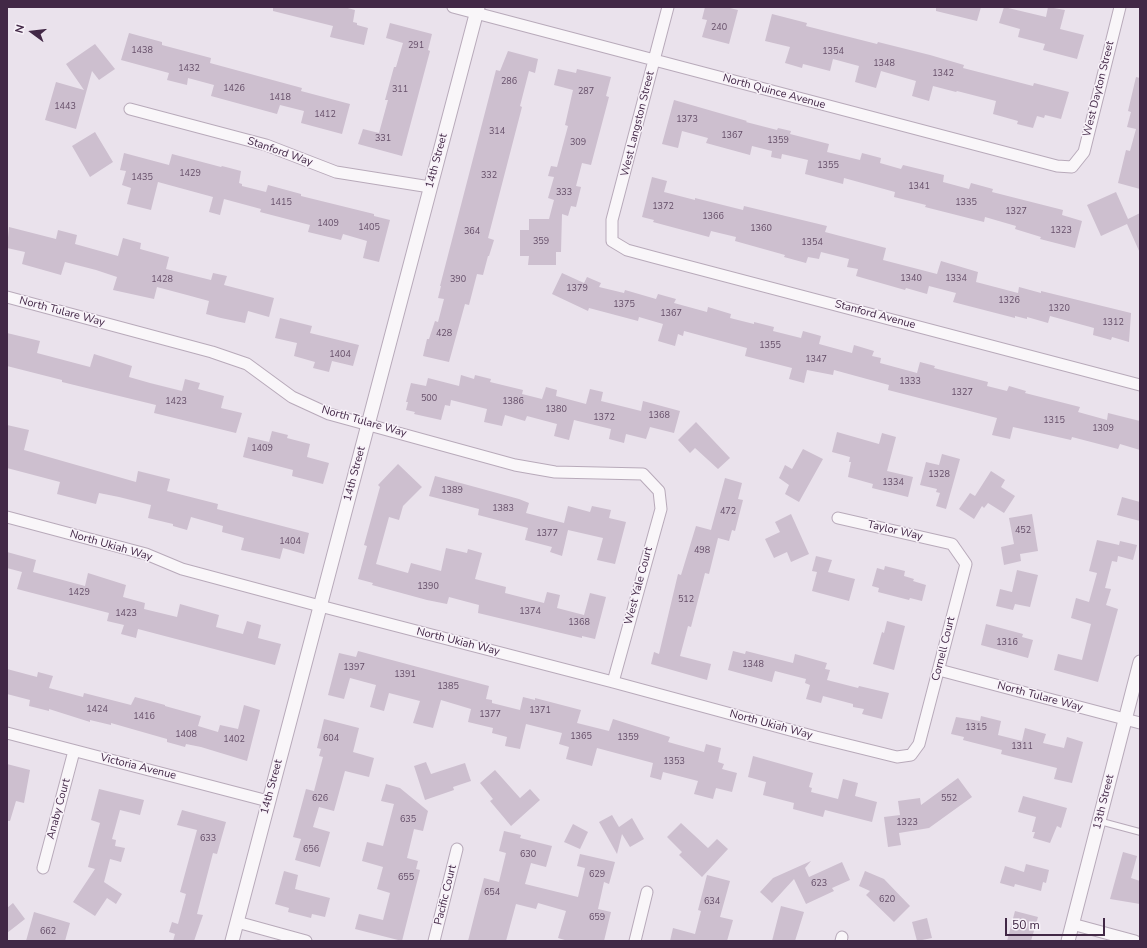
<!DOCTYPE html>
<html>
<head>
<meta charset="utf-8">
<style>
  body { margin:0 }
  #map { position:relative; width:1147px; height:948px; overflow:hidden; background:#eae2ec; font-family:"Nunito Sans",sans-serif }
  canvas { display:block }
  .frame { position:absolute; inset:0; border:8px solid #422846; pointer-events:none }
  .north { position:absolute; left:12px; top:12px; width:40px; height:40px; -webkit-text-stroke:3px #f8f2f9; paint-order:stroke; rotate:285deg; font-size:11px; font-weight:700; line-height:16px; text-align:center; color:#422846 }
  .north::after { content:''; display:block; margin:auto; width:14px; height:18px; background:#422846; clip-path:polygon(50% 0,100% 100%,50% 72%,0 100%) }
  .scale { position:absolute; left:1005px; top:918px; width:100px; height:18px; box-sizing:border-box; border:2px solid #422846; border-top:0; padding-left:5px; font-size:12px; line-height:14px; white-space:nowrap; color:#422846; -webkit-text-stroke:3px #f8f2f9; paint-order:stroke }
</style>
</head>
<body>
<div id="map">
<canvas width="1147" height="948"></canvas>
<div class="frame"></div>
<div class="north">N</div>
<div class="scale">50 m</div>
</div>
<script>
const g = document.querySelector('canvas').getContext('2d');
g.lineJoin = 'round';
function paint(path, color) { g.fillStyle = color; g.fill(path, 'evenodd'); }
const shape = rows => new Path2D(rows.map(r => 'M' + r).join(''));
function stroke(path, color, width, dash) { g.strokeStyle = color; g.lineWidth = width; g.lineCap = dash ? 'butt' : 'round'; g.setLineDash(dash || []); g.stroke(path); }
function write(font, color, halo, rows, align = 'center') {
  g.font = font + ' "Nunito Sans",sans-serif'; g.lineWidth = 3; g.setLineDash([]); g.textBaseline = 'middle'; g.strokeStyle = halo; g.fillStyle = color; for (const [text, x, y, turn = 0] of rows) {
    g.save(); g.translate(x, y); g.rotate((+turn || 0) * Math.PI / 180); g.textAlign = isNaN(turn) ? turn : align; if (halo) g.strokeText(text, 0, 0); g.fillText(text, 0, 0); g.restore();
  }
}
paint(shape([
  [273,7,344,7,355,10,353,22,357,23,357,25,368,28,364,45,330,37,333,26,273,11],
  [705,7,726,7,738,10,729,44,702,37,707,20,702,19],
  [936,7,981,7,977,21,936,11],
  [1004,7,1046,17,1048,7,1065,10,1060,29,1084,35,1077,59,1043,50,1045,44,1018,37,1020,29,999,23],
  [772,14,807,23,806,26,877,44,878,42,930,55,964,65,963,68,1033,86,1034,83,1069,92,1061,119,1045,115,1044,118,1037,116,1033,128,1017,124,1018,121,993,114,996,101,957,91,956,92,933,86,929,101,912,96,916,81,881,71,876,88,855,82,859,66,833,59,830,71,803,64,802,68,785,63,790,47,765,41],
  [390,23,432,34,428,50,430,51,402,156,358,144,363,129,379,133,388,100,385,100,394,67,396,67,403,43,386,38],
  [129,33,162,42,162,45,211,58,210,63,302,88,301,91,350,104,342,134,301,123,304,111,280,105,277,114,211,96,214,85,188,78,187,85,167,80,169,73,121,60],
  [95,44,115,69,99,80,92,71,76,129,45,120,56,82,84,90,66,64],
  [508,51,538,59,535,73,529,71,520,106,522,107,488,238,494,240,489,256,488,256,483,275,477,274,469,305,465,304,449,362,423,356,427,339,429,339,435,321,438,322,444,299,438,298,441,286,440,286,496,70,500,71],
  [558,69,576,73,577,69,611,77,606,96,609,97,591,165,582,163,576,186,581,187,576,207,571,206,568,216,562,214,561,252,556,252,556,265,528,265,529,256,520,256,520,230,529,230,529,219,549,219,554,200,548,198,554,177,548,176,551,166,557,167,568,126,565,125,573,90,554,85],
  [1136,77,1140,78,1140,189,1118,183,1126,150,1130,151,1136,129,1127,127,1131,112,1128,111],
  [674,100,747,121,746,122,777,130,778,128,791,131,790,134,829,144,827,152,860,160,862,153,881,158,880,163,901,169,903,165,944,175,943,182,969,189,971,183,993,189,992,192,1063,210,1062,215,1082,221,1075,248,1040,239,1041,237,1015,229,1016,226,985,217,984,222,925,207,926,205,894,197,895,192,844,178,843,184,805,174,808,160,782,154,781,159,771,157,772,151,752,146,750,155,706,143,708,138,682,131,678,148,662,144],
  [95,132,113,162,90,177,72,146],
  [124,153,169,165,172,154,221,167,222,166,241,171,239,183,242,184,242,186,266,192,268,185,301,194,301,196,374,214,374,216,390,220,379,262,363,258,367,241,343,234,341,240,308,232,310,225,260,212,261,209,224,199,220,215,209,212,213,197,158,182,151,210,127,204,131,188,122,185,126,171,120,170],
  [652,177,667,181,664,192,695,200,695,198,743,210,744,206,827,226,825,232,886,248,883,260,937,274,941,261,978,272,976,282,1018,293,1019,287,1041,293,1041,291,1131,313,1129,342,1112,337,1111,340,1093,335,1094,328,1050,316,1048,323,1027,317,1027,319,1015,316,1015,318,953,302,956,293,929,286,927,294,906,288,905,290,856,276,858,269,847,267,849,259,821,252,819,259,808,257,806,263,784,257,785,255,735,241,736,237,711,231,709,237,653,222,654,220,642,217],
  [1116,192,1128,219,1140,213,1140,253,1127,224,1101,236,1087,205],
  [9,227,56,239,58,230,77,235,75,244,118,256,123,238,141,243,140,249,169,257,166,269,211,280,213,273,227,276,224,285,274,298,269,317,248,311,245,323,221,318,206,314,209,301,187,295,157,287,154,299,113,290,117,277,96,270,65,262,61,275,22,264,25,252,7,248],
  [562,273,584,283,587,277,601,283,599,287,624,293,625,290,656,299,658,294,676,299,674,303,707,312,708,307,731,314,730,318,754,324,754,322,774,327,773,331,801,338,803,331,821,336,819,344,852,353,854,345,874,351,872,356,881,358,880,363,917,373,920,362,935,366,934,368,988,382,987,386,1007,391,1009,386,1026,391,1025,393,1080,407,1078,412,1107,420,1108,413,1140,421,1140,450,1120,444,1118,449,1072,437,1071,440,1013,427,1010,439,992,435,997,418,888,390,889,385,834,370,833,375,807,370,804,383,789,379,792,368,745,356,747,348,684,331,683,336,678,334,675,346,658,341,663,324,639,317,638,321,589,308,588,311,552,294],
  [280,318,312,326,310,333,359,345,353,366,332,361,329,372,313,368,315,362,294,356,297,343,275,338],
  [7,333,40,341,37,353,90,367,94,354,132,366,129,377,150,383,182,391,185,379,200,383,198,389,224,396,221,408,242,413,236,433,154,413,156,405,62,382,62,380,7,366],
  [461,375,474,379,475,375,491,379,490,382,523,390,522,394,542,399,546,387,557,390,556,396,586,404,590,389,603,392,601,401,641,411,643,401,680,411,674,433,650,427,646,439,626,434,624,443,609,439,611,429,574,420,569,440,554,436,557,424,527,416,525,421,505,415,502,426,484,422,487,409,451,400,450,406,445,405,441,420,414,414,415,412,406,410,408,402,406,402,411,383,426,386,428,378,459,386],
  [696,422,730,458,718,469,695,448,690,453,678,440],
  [7,425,29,430,24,450,136,482,138,471,170,479,167,491,218,504,217,509,309,533,304,554,283,548,280,559,241,550,244,538,222,532,223,526,191,517,187,530,173,526,173,524,148,518,151,505,119,497,99,493,96,504,57,494,60,482,7,468],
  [272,431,288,435,287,438,310,444,307,457,329,463,323,484,292,476,293,470,243,457,248,437,269,442],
  [837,432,879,444,882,433,896,437,887,471,913,477,908,497,872,488,873,484,848,477,851,462,849,462,850,457,832,452],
  [803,449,823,459,799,502,785,494,789,485,779,478,785,465,792,469],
  [942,454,960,459,946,509,936,506,940,493,936,492,937,489,920,485,926,462,939,465],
  [398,464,422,487,403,506,399,520,389,517,376,564,408,573,411,563,441,571,446,548,467,553,468,549,482,553,475,579,506,587,505,593,544,603,547,592,560,595,557,608,584,615,590,593,606,597,595,639,582,636,582,638,478,613,479,605,449,597,447,604,427,600,372,585,373,583,358,579,367,546,364,545,380,487,378,485],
  [991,471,1005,480,1001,487,1015,496,1004,513,988,503,984,508,982,506,974,519,959,509,970,493,975,496],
  [435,476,519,499,529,503,526,513,564,523,568,506,590,512,592,506,611,510,609,518,626,522,615,564,597,560,603,538,568,530,562,556,550,552,552,547,525,540,528,528,478,515,479,509,429,496],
  [725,478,742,483,738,499,743,500,735,531,732,530,729,541,718,538,709,574,705,573,691,627,688,626,680,656,711,664,707,680,651,664,654,652,659,654,678,574,681,575,696,526,711,530],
  [1122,497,1140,502,1140,521,1117,515],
  [791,514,809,554,791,562,787,552,774,558,765,539,780,532,775,522],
  [1032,514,1038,551,1020,554,1021,561,1004,565,1001,547,1014,544,1009,518],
  [1097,540,1119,545,1120,541,1137,545,1133,560,1118,556,1117,562,1112,561,1105,588,1111,589,1106,605,1118,609,1098,682,1054,670,1058,654,1082,660,1091,624,1071,618,1076,598,1089,602,1097,573,1089,571],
  [7,552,36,560,33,572,85,586,88,573,126,585,123,597,145,603,144,609,177,617,180,604,219,615,216,627,243,634,247,621,261,625,258,638,281,644,275,665,138,629,136,638,121,634,124,625,107,621,109,613,17,589,22,572,7,568],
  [816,556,832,560,828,572,855,579,849,601,812,591,817,572,812,571],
  [885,566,905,571,904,576,914,579,913,581,926,585,922,601,910,598,909,600,878,592,879,588,872,586,877,568,884,570],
  [1017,570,1038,575,1030,607,1015,604,1013,610,996,606,1000,589,1012,592],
  [887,621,905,626,894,670,873,664,882,632,884,633],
  [986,624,1023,634,1022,637,1033,640,1028,658,981,645],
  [358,651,489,686,486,699,492,700,492,703,520,710,523,697,535,700,535,698,581,710,577,723,609,731,613,719,670,737,668,742,704,752,706,744,721,748,718,762,724,764,722,769,737,773,732,792,716,788,713,799,694,794,698,781,663,772,661,780,650,777,653,763,597,748,592,766,566,759,569,747,559,744,562,733,526,724,520,749,505,746,507,737,492,733,493,728,468,722,471,709,441,700,433,728,413,723,420,701,389,693,384,711,370,707,376,685,350,678,344,699,328,695,339,653,356,657],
  [733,651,745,654,746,651,793,663,795,654,827,663,825,669,830,670,827,680,858,688,859,686,889,693,882,719,862,714,864,709,853,707,853,704,823,696,821,703,806,699,810,685,805,683,806,679,775,671,772,682,728,670],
  [7,669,37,677,38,672,53,676,49,688,83,697,84,693,131,705,135,697,165,705,165,706,201,716,198,726,218,732,220,725,238,729,244,705,260,710,247,761,201,747,186,744,185,747,167,742,167,739,111,723,111,725,90,720,90,722,49,709,49,711,29,706,30,700,7,694],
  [981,716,1001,721,998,735,1022,741,1025,728,1046,734,1043,743,1064,748,1067,737,1083,742,1072,783,1054,779,1057,768,1001,754,1002,750,963,740,964,737,951,734,956,717,980,721],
  [324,719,359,728,353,752,374,758,369,777,345,771,334,811,319,807,313,827,330,832,320,867,295,860,301,839,293,837,306,789,314,791,323,757,319,756,321,749,317,748],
  [753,756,813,773,809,787,812,788,811,792,838,799,843,779,858,783,855,796,877,802,872,822,825,810,823,817,793,809,794,803,763,795,766,782,748,777],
  [426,762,431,774,465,763,471,781,453,787,454,790,425,800,414,766],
  [7,764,30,770,24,803,16,801,10,821,7,821],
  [495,770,520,798,530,789,540,800,511,826,490,801,493,799,480,783],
  [958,778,972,797,929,828,899,833,901,845,888,847,884,817,900,815,898,801,920,798,921,805],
  [386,784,400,788,428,811,423,831,414,829,407,858,418,861,416,869,420,870,402,941,355,929,359,914,383,920,390,893,377,889,383,867,362,861,367,842,383,846,394,804,381,801],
  [99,789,144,800,140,815,120,810,112,839,116,840,115,846,125,848,121,862,110,859,104,882,122,894,116,904,107,898,95,916,73,902,95,869,88,867,100,823,91,820],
  [1023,796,1067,808,1061,828,1057,826,1050,843,1033,838,1035,832,1032,832,1036,817,1018,812],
  [182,810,226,822,217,854,213,853,197,914,203,915,194,941,173,941,175,934,169,932,172,922,178,924,186,894,180,892,197,830,177,825],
  [612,815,619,827,632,818,644,839,630,847,622,834,617,854,599,822],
  [681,823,708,848,717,839,728,849,702,877,679,855,682,852,667,837],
  [573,824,588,832,580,849,564,842],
  [504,831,521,835,520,838,552,846,546,867,531,863,525,884,578,897,585,868,577,866,580,854,615,862,609,884,604,882,598,909,611,912,604,941,568,941,558,938,566,911,538,903,536,909,516,904,506,941,468,941,484,878,499,882,506,853,499,851],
  [1123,852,1137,856,1131,878,1140,881,1140,904,1110,899],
  [811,861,805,868,809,877,842,862,850,880,832,888,834,891,806,904,794,879,772,903,760,892,773,878],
  [1026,864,1049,870,1046,883,1043,882,1041,891,1015,884,1014,887,1000,883,1005,866,1024,872],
  [284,871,298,875,295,889,330,898,325,917,312,914,311,918,288,912,289,908,275,904],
  [865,871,884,879,910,906,894,922,866,895,870,891,859,886],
  [707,875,730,881,720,917,733,920,727,941,670,941,673,928,695,934,701,911,698,910],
  [13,903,25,919,7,933,7,908],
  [781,906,804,912,795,941,772,941],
  [1015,911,1038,917,1031,941,1007,941],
  [34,912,70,923,65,941,26,941],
  [927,918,932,938,917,941,912,922]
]), '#cdbfcf');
const service = shape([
  [1099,821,1140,832]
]);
const minor = shape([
  [453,7,1057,166,1072,167,1084,152,1120,7],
  [668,7,612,220,612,241,627,250,653,257,1140,385],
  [130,109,266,145,336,172,430,187],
  [7,297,212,352,247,364,292,397,329,414,515,465,555,472,643,474,659,491,661,509,613,682],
  [7,517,146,554,182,569,320,606,613,682,816,737,897,757,911,755,919,744,966,564,952,544,838,518],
  [939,670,1140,723],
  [7,733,268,801],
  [43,868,74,751],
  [237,922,306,941],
  [1072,924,1135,941],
  [434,941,457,849],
  [635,941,647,892],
  [841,941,842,937]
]);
const tertiary = shape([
  [232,941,478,7],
  [1068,941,1140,662]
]);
stroke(service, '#b8aaba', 8);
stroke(minor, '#b8aaba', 13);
stroke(tertiary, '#b8aaba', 15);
stroke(service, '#f9f6f9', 5.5);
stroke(minor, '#f9f6f9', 11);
stroke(tertiary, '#f9f6f9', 13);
write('9px', '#654e68', null, [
  ["240",719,28],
  ["291",416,46],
  ["1438",142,51],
  ["1354",833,52],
  ["1348",884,64],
  ["1432",189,69],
  ["1342",943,74],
  ["286",509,82],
  ["1426",234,89],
  ["311",400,90],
  ["287",586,92],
  ["1418",280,98],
  ["1443",65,107],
  ["1412",325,115],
  ["1373",687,120],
  ["314",497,132],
  ["1367",732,136],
  ["331",383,139],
  ["1359",778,141],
  ["309",578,143],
  ["1355",828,166],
  ["1429",190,174],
  ["332",489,176],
  ["1435",142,178],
  ["1341",919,187],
  ["333",564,193],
  ["1415",281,203],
  ["1335",966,203],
  ["1372",663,207],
  ["1327",1016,212],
  ["1366",713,217],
  ["1409",328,224],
  ["1405",369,228],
  ["1360",761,229],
  ["1323",1061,231],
  ["364",472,232],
  ["359",541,242],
  ["1354",812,243],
  ["1340",911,279],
  ["1334",956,279],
  ["1428",162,280],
  ["390",458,280],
  ["1379",577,289],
  ["1326",1009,301],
  ["1375",624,305],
  ["1320",1059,309],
  ["1367",671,314],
  ["1312",1113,323],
  ["428",444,334],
  ["1355",770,346],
  ["1404",340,355],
  ["1347",816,360],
  ["1333",910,382],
  ["1327",962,393],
  ["500",429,399],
  ["1423",176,402],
  ["1386",513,402],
  ["1380",556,410],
  ["1368",659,416],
  ["1372",604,418],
  ["1315",1054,421],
  ["1309",1103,429],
  ["1409",262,449],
  ["1328",939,475],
  ["1334",893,483],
  ["1389",452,491],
  ["1383",503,509],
  ["472",728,512],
  ["452",1023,531],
  ["1377",547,534],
  ["1404",290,542],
  ["498",702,551],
  ["1390",428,587],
  ["1429",79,593],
  ["512",686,600],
  ["1374",530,612],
  ["1423",126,614],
  ["1368",579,623],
  ["1316",1007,643],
  ["1348",753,665],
  ["1397",354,668],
  ["1391",405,675],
  ["1385",448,687],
  ["1424",97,710],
  ["1371",540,711],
  ["1377",490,715],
  ["1416",144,717],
  ["1315",976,728],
  ["1408",186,735],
  ["1365",581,737],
  ["1359",628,738],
  ["604",331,739],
  ["1402",234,740],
  ["1311",1022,747],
  ["1353",674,762],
  ["626",320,799],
  ["552",949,799],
  ["635",408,820],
  ["1323",907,823],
  ["633",208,839],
  ["656",311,850],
  ["630",528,855],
  ["629",597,875],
  ["655",406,878],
  ["623",819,884],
  ["654",492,893],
  ["620",887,900],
  ["634",712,902],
  ["659",597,918],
  ["662",48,932]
]);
write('11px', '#422846', '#f8f2f9', [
  ["West Dayton Street",1099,89,-76],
  ["North Quince Avenue",774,92,15],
  ["West Langston Street",638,124,-76],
  ["Stanford Way",280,152,19],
  ["14th Street",437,161,-75],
  ["North Tulare Way",62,312,15],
  ["Stanford Avenue",875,315,15],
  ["North Tulare Way",364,422,16],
  ["14th Street",355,474,-75],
  ["Taylor Way",895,531,13],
  ["North Ukiah Way",111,546,16],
  ["West Yale Court",639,586,-75],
  ["North Ukiah Way",458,642,14],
  ["Cornell Court",944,649,-76],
  ["North Tulare Way",1040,697,15],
  ["North Ukiah Way",771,725,15],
  ["Victoria Avenue",138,767,14],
  ["14th Street",272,787,-75],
  ["13th Street",1104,802,-76],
  ["Anaby Court",59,809,-75],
  ["Pacific Court",446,895,-76]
]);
</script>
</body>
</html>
